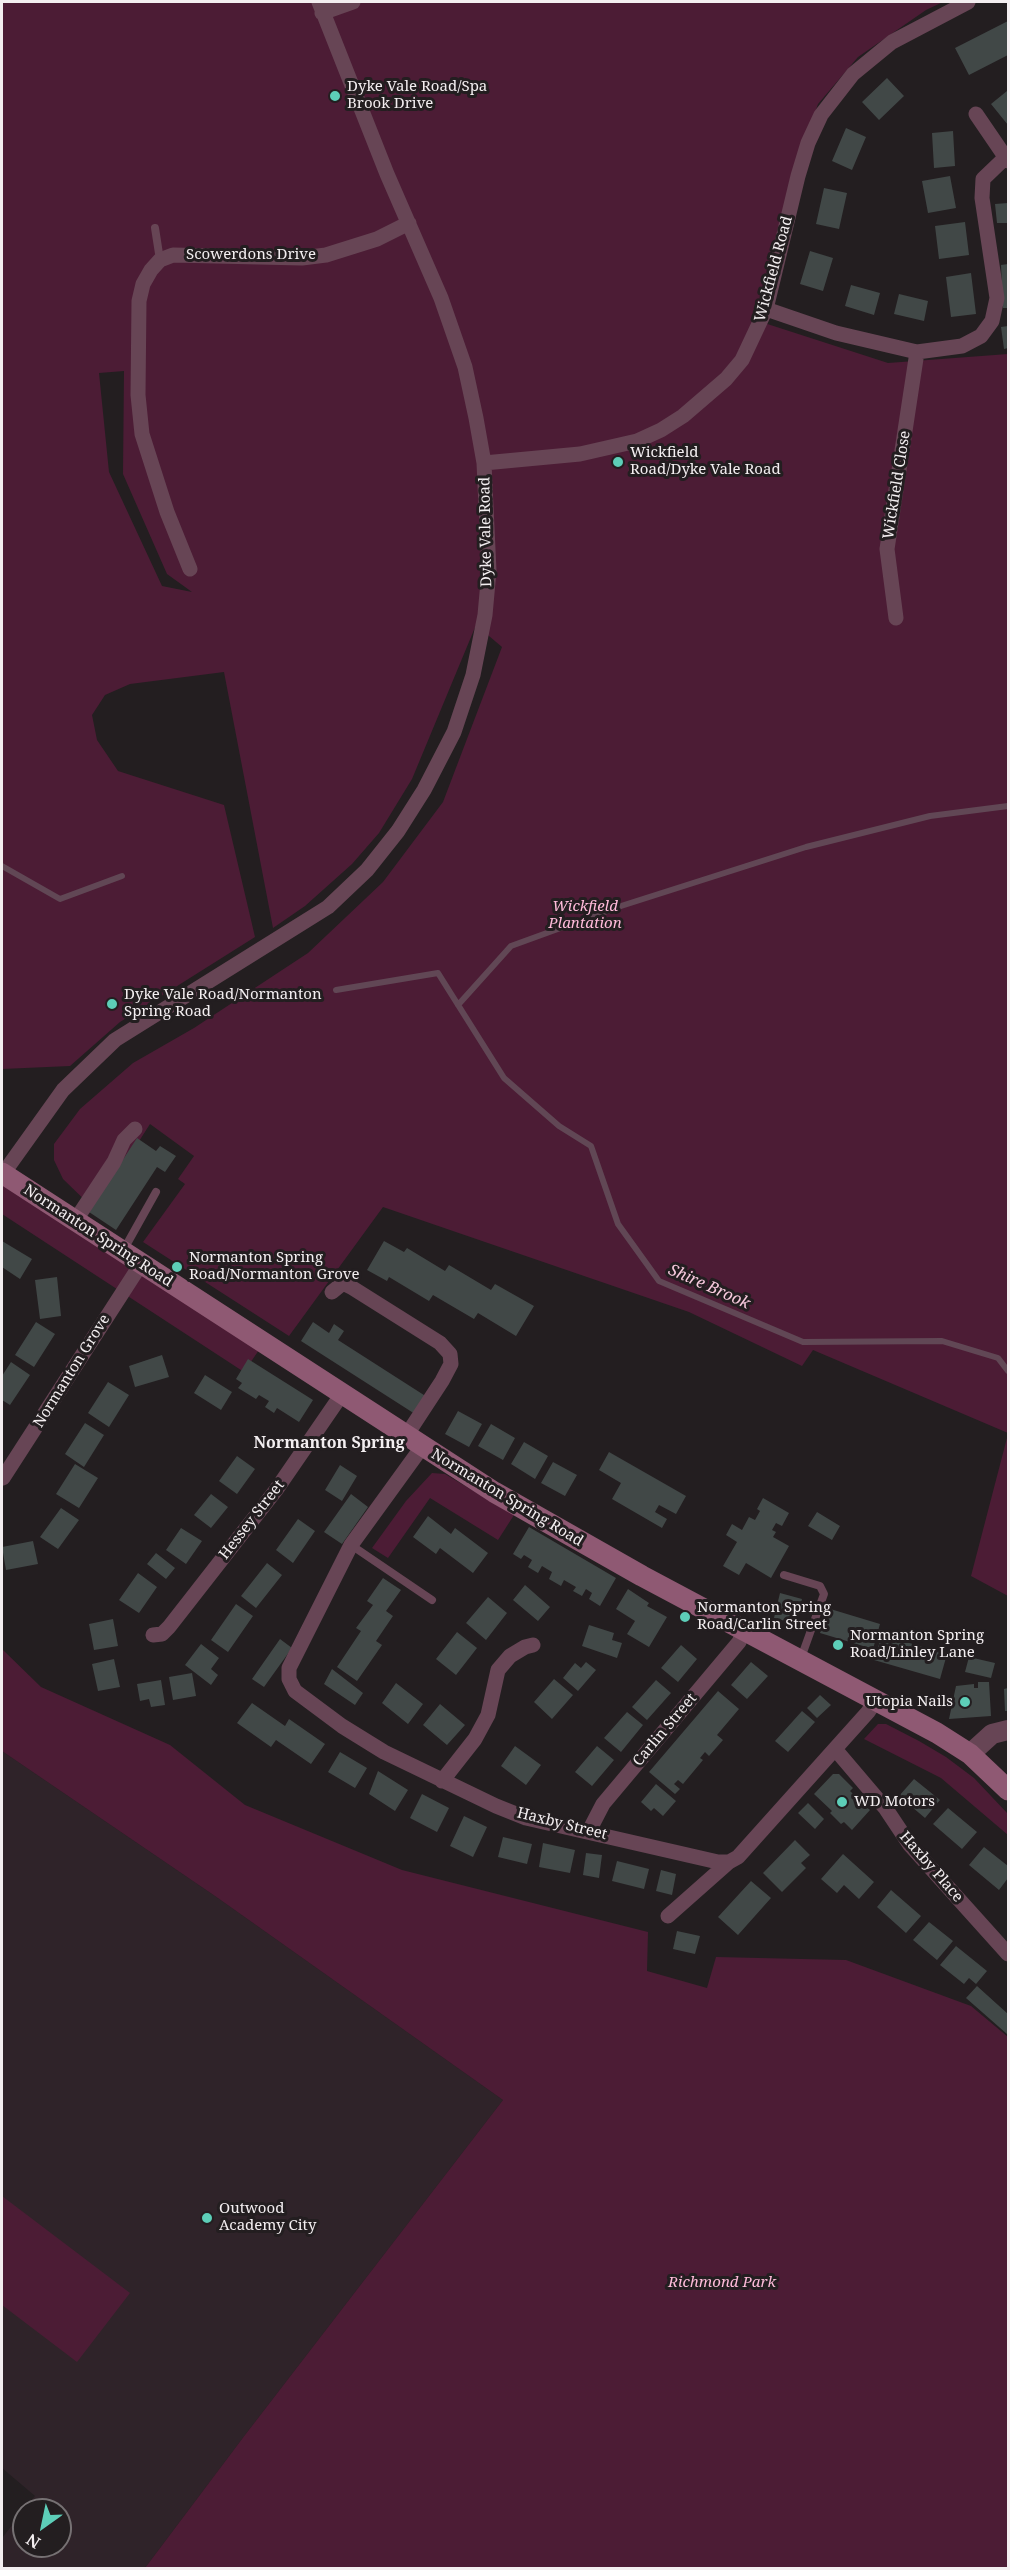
<!DOCTYPE html>
<html>
<head>
<meta charset="utf-8">
<style>
  body { margin:0 }
  #map { position:relative; width:1010px; height:2570px; overflow:hidden; background:#231e20; font-family:"Noto Serif",serif }
  canvas { display:block }
  .frame { position:absolute; inset:0; border:3px solid #f3eef0; pointer-events:none }
  .north { position:absolute; left:12px; top:2498px; width:60px; height:60px; box-sizing:border-box; background:#231e20; border:2px solid #767173; border-radius:50%; rotate:213deg; font-size:16px; font-weight:700; line-height:24px; text-align:center; color:#f3eef0 }
  .north::after { content:''; display:block; margin:auto; width:21px; height:27px; background:#5dceb8; clip-path:polygon(50% 0,100% 100%,50% 72%,0 100%) }
</style>
</head>
<body>
<div id="map">
<canvas width="1010" height="2570"></canvas>
<div class="frame"></div>
<div class="north">N</div>
</div>
<script>
const g = document.querySelector('canvas').getContext('2d');
g.lineJoin = 'round';
function paint(path, color) { g.fillStyle = color; g.fill(path, 'evenodd'); }
const shape = rows => new Path2D(rows.map(r => 'M' + r).join(''));
function stroke(path, color, width, dash) { g.strokeStyle = color; g.lineWidth = width; g.lineCap = dash ? 'butt' : 'round'; g.setLineDash(dash || []); g.stroke(path); }
function write(font, color, halo, rows, align = 'center') {
  g.font = font + ' "Noto Serif",serif'; g.lineWidth = 6; g.setLineDash([]); g.textBaseline = 'middle'; g.strokeStyle = halo; g.fillStyle = color; for (const [text, x, y, turn = 0] of rows) {
    g.save(); g.translate(x, y); g.rotate((+turn || 0) * Math.PI / 180); g.textAlign = isNaN(turn) ? turn : align; if (halo) g.strokeText(text, 0, 0); g.fillText(text, 0, 0); g.restore();
  }
}
paint(shape([
  [2,1751,215,1896,503,2100,245,2435,145,2568,2,2568,2,2538,35,2496,2,2468],
  [24,2510,60,2510,60,2546,24,2546]
]), '#2f2329');
paint(shape([
  [2,2,943,2,926,10,858,57,818,104,795,169,755,320,888,363,1008,354,1008,1433,813,1350,802,1366,689,1312,383,1207,289,1336,143,1242,185,1184,178,1179,194,1156,150,1124,95,1210,63,1179,54,1160,54,1144,80,1109,133,1063,194,1028,308,953,383,882,443,802,502,647,476,625,412,779,379,833,352,864,305,906,273,928,224,672,130,684,105,695,92,715,97,740,118,771,224,805,255,937,120,1022,70,1066,2,1069],
  [124,371,123,474,167,574,192,592,162,586,109,472,99,373],
  [2,1184,261,1347,244,1372,2,1214],
  [1008,1434,1008,1596,971,1576],
  [432,1473,445,1474,514,1515,498,1540,430,1498,388,1558,372,1548,406,1501],
  [2,1649,41,1687,170,1745,245,1805,402,1870,648,1932,647,1971,707,1988,716,1957,846,1960,971,2006,1008,2037,1008,2568,145,2568,245,2435,503,2100,215,1896,2,1751],
  [878,1724,886,1724,919,1741,946,1757,974,1778,1008,1814,1008,1835,941,1778,864,1739],
  [2,2196,130,2293,77,2362,2,2305]
]), '#4c1c35');
stroke(shape([
  [2,866,60,899,122,876],
  [336,990,438,973,504,1078,559,1126,591,1146,618,1224,659,1281,803,1342,942,1341,998,1358,1008,1371],
  [458,1005,511,946,621,906,806,847,930,816,1008,806]
]), '#614755', 6);
paint(shape([
  [1008,21,1008,55,969,75,955,48],
  [887,78,904,96,879,120,862,102],
  [1007,91,1008,93,1008,125,991,104],
  [846,128,866,137,852,170,832,161],
  [953,131,955,166,934,168,932,133],
  [950,176,956,208,928,213,922,181],
  [824,188,847,193,839,229,816,224],
  [1008,203,1008,223,997,223,995,204],
  [965,222,969,255,939,259,935,226],
  [810,251,833,258,823,291,800,284],
  [1008,264,1008,308,1003,308,1001,265],
  [971,273,976,314,951,317,946,277],
  [851,285,880,293,874,315,845,306],
  [899,294,928,301,924,321,894,314],
  [1008,326,1008,348,1004,349,1001,327],
  [137,1138,156,1151,160,1146,176,1156,165,1172,157,1167,116,1230,89,1212],
  [2,1241,32,1259,20,1279,2,1267],
  [384,1241,404,1252,407,1248,445,1271,449,1265,491,1290,495,1284,534,1306,516,1336,478,1313,474,1319,433,1295,429,1301,389,1277,387,1281,367,1270],
  [57,1277,61,1316,40,1319,35,1280],
  [36,1322,55,1334,34,1367,15,1355],
  [313,1322,329,1333,334,1324,344,1331,338,1340,427,1397,415,1414,301,1341],
  [162,1355,169,1377,135,1387,129,1366],
  [248,1359,313,1400,299,1422,277,1408,274,1413,265,1407,269,1401,259,1395,256,1399,238,1388,242,1383,236,1379],
  [11,1362,30,1375,10,1405,2,1400,2,1376],
  [205,1375,232,1392,221,1410,194,1393],
  [108,1382,129,1395,109,1427,88,1413],
  [458,1411,482,1424,469,1447,445,1434],
  [85,1423,104,1435,84,1467,65,1454],
  [491,1424,515,1438,503,1460,478,1446],
  [524,1442,548,1456,535,1479,511,1464],
  [609,1452,686,1496,676,1514,659,1505,655,1512,667,1519,662,1528,612,1499,621,1483,599,1470],
  [237,1456,255,1469,237,1494,219,1481],
  [553,1462,577,1475,565,1496,541,1483],
  [75,1464,98,1478,79,1508,56,1494],
  [340,1465,357,1476,342,1501,325,1490],
  [211,1494,228,1507,211,1528,194,1515],
  [351,1494,368,1507,342,1544,324,1532],
  [763,1498,789,1513,782,1526,776,1523,772,1530,776,1532,773,1537,789,1546,771,1578,746,1563,739,1575,723,1566,737,1542,726,1535,732,1524,742,1530,749,1517,755,1520,760,1511,757,1509],
  [61,1508,79,1520,58,1549,40,1537],
  [817,1512,840,1526,832,1540,808,1526],
  [428,1516,451,1534,455,1528,488,1553,473,1573,440,1548,436,1554,413,1537],
  [298,1519,315,1531,293,1563,276,1550],
  [529,1527,616,1578,600,1606,589,1599,592,1593,586,1589,582,1596,573,1591,576,1587,564,1580,561,1586,549,1579,552,1572,542,1566,538,1573,528,1567,532,1560,524,1555,521,1559,513,1554],
  [181,1528,202,1541,186,1564,166,1550],
  [33,1541,38,1564,6,1570,2,1547],
  [156,1553,175,1568,166,1579,147,1564],
  [267,1563,282,1575,256,1608,241,1596],
  [138,1573,157,1587,139,1613,119,1600],
  [383,1578,401,1590,386,1611,393,1616,376,1641,382,1645,357,1681,337,1667,361,1631,356,1628,373,1605,367,1601],
  [525,1585,550,1607,538,1621,513,1600],
  [628,1589,649,1603,647,1606,667,1617,649,1647,627,1634,635,1621,616,1609],
  [780,1593,802,1599,796,1624,774,1618],
  [488,1597,507,1613,486,1640,466,1623],
  [236,1604,253,1616,228,1652,211,1640],
  [827,1608,880,1624,873,1649,820,1633],
  [113,1619,118,1646,94,1650,89,1624],
  [589,1625,614,1633,612,1640,622,1643,617,1658,582,1646],
  [457,1632,477,1648,456,1675,436,1659],
  [882,1635,947,1654,940,1679,874,1660],
  [280,1639,292,1648,264,1687,252,1679],
  [201,1644,219,1658,211,1669,218,1675,211,1685,185,1665],
  [681,1645,697,1659,678,1682,661,1668],
  [969,1657,995,1663,991,1678,965,1672],
  [114,1659,120,1687,98,1691,92,1664],
  [586,1662,596,1670,578,1691,563,1678,575,1663,581,1668],
  [751,1662,768,1676,747,1699,731,1685],
  [332,1669,363,1693,355,1705,324,1684],
  [192,1673,196,1696,173,1700,169,1677],
  [554,1679,573,1695,552,1719,534,1702],
  [161,1680,165,1705,151,1707,149,1699,140,1701,137,1684],
  [656,1680,671,1693,647,1720,632,1707],
  [978,1682,989,1682,991,1716,949,1719,956,1686,974,1684,974,1688,978,1688],
  [396,1683,423,1704,408,1724,382,1703],
  [1008,1688,1008,1711,1005,1711,1004,1689],
  [718,1691,739,1709,717,1735,723,1740,709,1756,705,1752,700,1758,703,1760,683,1784,678,1780,674,1784,680,1789,675,1794,649,1772],
  [820,1695,831,1705,817,1718,807,1708],
  [252,1703,285,1726,289,1719,325,1744,311,1764,276,1740,271,1747,237,1723],
  [440,1704,465,1725,447,1745,423,1725],
  [802,1711,815,1722,788,1752,775,1741],
  [627,1712,643,1725,621,1752,604,1738],
  [515,1746,541,1765,526,1785,501,1766],
  [597,1746,614,1760,592,1786,575,1772],
  [340,1752,367,1768,355,1788,328,1772],
  [378,1771,408,1790,395,1811,369,1794],
  [833,1774,839,1774,853,1788,850,1791,870,1810,852,1830,844,1822,841,1824,830,1813,832,1811,814,1794],
  [914,1779,940,1800,925,1818,899,1796],
  [656,1784,676,1801,663,1816,654,1808,651,1811,641,1802],
  [422,1794,449,1808,437,1832,410,1818],
  [808,1803,824,1819,815,1829,798,1813],
  [948,1808,977,1832,962,1849,933,1824],
  [464,1816,487,1827,473,1857,450,1846],
  [503,1837,532,1844,527,1864,498,1857],
  [795,1840,810,1855,801,1863,806,1868,782,1892,763,1873],
  [543,1843,575,1850,570,1873,539,1867],
  [984,1847,1008,1866,1008,1878,999,1890,969,1865],
  [586,1853,602,1855,599,1878,583,1875],
  [843,1854,874,1882,859,1899,844,1885,837,1893,821,1879],
  [617,1861,649,1869,644,1889,612,1881],
  [661,1870,676,1874,672,1895,656,1891],
  [751,1881,771,1898,738,1935,718,1917],
  [891,1890,921,1916,906,1933,877,1907],
  [929,1922,953,1941,937,1960,913,1940],
  [677,1931,700,1936,695,1954,673,1949],
  [956,1946,987,1971,976,1984,969,1978,964,1984,940,1965],
  [977,1986,1008,2014,1007,2034,966,1998]
]), '#414847');
stroke(shape([
  [155,228,160,260],
  [123,1251,156,1192],
  [351,1545,432,1600],
  [784,1575,820,1586,824,1594,801,1658]
]), '#674555', 8);
stroke(shape([
  [322,13,353,2],
  [976,114,1008,161],
  [766,309,836,333,917,352,962,346,981,336,992,321,997,298,982,198,983,179,1005,158],
  [484,463,580,454,637,441,661,430,683,416,726,379,742,360,766,309,798,176,808,143,821,115,853,74,892,42,968,2],
  [190,569,167,512,142,434,138,395,139,301,143,284,151,270,160,260,173,255,302,258,326,255,377,239,409,223],
  [896,618,887,549,917,352],
  [3,1174,63,1090,115,1040,328,907,367,870,398,831,424,790,454,732,473,675,485,615,489,571,484,463,476,418,465,367,441,298,387,174,319,2],
  [75,1221,114,1162,124,1140,135,1129],
  [332,1292,343,1283,351,1287,440,1343,450,1354,451,1364,442,1381,406,1436],
  [422,1447,351,1545,289,1668,289,1679,295,1691,342,1726,384,1752,496,1806,526,1818,718,1862,729,1862,738,1857,868,1712,876,1700],
  [3,1478,141,1264],
  [153,1635,162,1634,169,1627,276,1490,342,1394],
  [835,1749,886,1809,910,1845,1008,1954],
  [442,1781,475,1739,488,1715,498,1670,510,1656,525,1647,533,1645],
  [589,1831,603,1804,739,1642,744,1631],
  [668,1916,729,1862]
]), '#674555', 15);
stroke(shape([
  [970,1754,992,1734,1008,1730]
]), '#674555', 20);
stroke(shape([
  [2,1173,494,1492,642,1576,937,1733,970,1754,1008,1790]
]), '#8f5973', 21);
for (const [x, y, r, color] of [
  [335,96,6,"#5dceb8"],
  [618,462,6,"#5dceb8"],
  [112,1004,6,"#5dceb8"],
  [177,1267,6,"#5dceb8"],
  [685,1617,6,"#5dceb8"],
  [838,1645,6,"#5dceb8"],
  [965,1702,6,"#5dceb8"],
  [842,1802,6,"#5dceb8"],
  [207,2218,6,"#5dceb8"]
]) { const dot = new Path2D(); dot.arc(x, y, r, 0, 2 * Math.PI); g.fillStyle = color; g.fill(dot); stroke(dot, '#231e20', 2); }
write('15px', '#f3eef0', '#231e20', [
  ["Dyke Vale Road/Spa",347,87],
  ["Brook Drive",347,104],
  ["Wickfield",630,453],
  ["Road/Dyke Vale Road",630,470],
  ["Dyke Vale Road/Normanton",124,995],
  ["Spring Road",124,1012],
  ["Normanton Spring",189,1258],
  ["Road/Normanton Grove",189,1275],
  ["Normanton Spring",697,1608],
  ["Road/Carlin Street",697,1625],
  ["Normanton Spring",850,1636],
  ["Road/Linley Lane",850,1653],
  ["Utopia Nails",953,1702,"right"],
  ["WD Motors",854,1802],
  ["Outwood",219,2209],
  ["Academy City",219,2226]
], 'left');
write('15px', '#f3eef0', '#231e20', [
  ["Scowerdons Drive",251,255],
  ["Wickfield Road",774,269,-75],
  ["Wickfield Close",897,485,-81],
  ["Dyke Vale Road",486,532,-91],
  ["Normanton Spring Road",98,1236,33],
  ["Normanton Grove",72,1371,-58],
  ["Normanton Spring Road",507,1498,31],
  ["Hessey Street",252,1520,-52],
  ["Carlin Street",665,1730,-50],
  ["Haxby Street",562,1824,14],
  ["Haxby Place",931,1867,49]
]);
write('italic 15px', '#ffbbda', '#231e20', [
  ["Wickfield",585,907],
  ["Plantation",585,924],
  ["Richmond Park",722,2283]
]);
write('italic 16px', '#f7c9dd', '#231e20', [
  ["Shire Brook",709,1287,24]
]);
write('bold 16px', '#f3eef0', '#231e20', [
  ["Normanton Spring",329,1443]
]);
</script>
</body>
</html>
